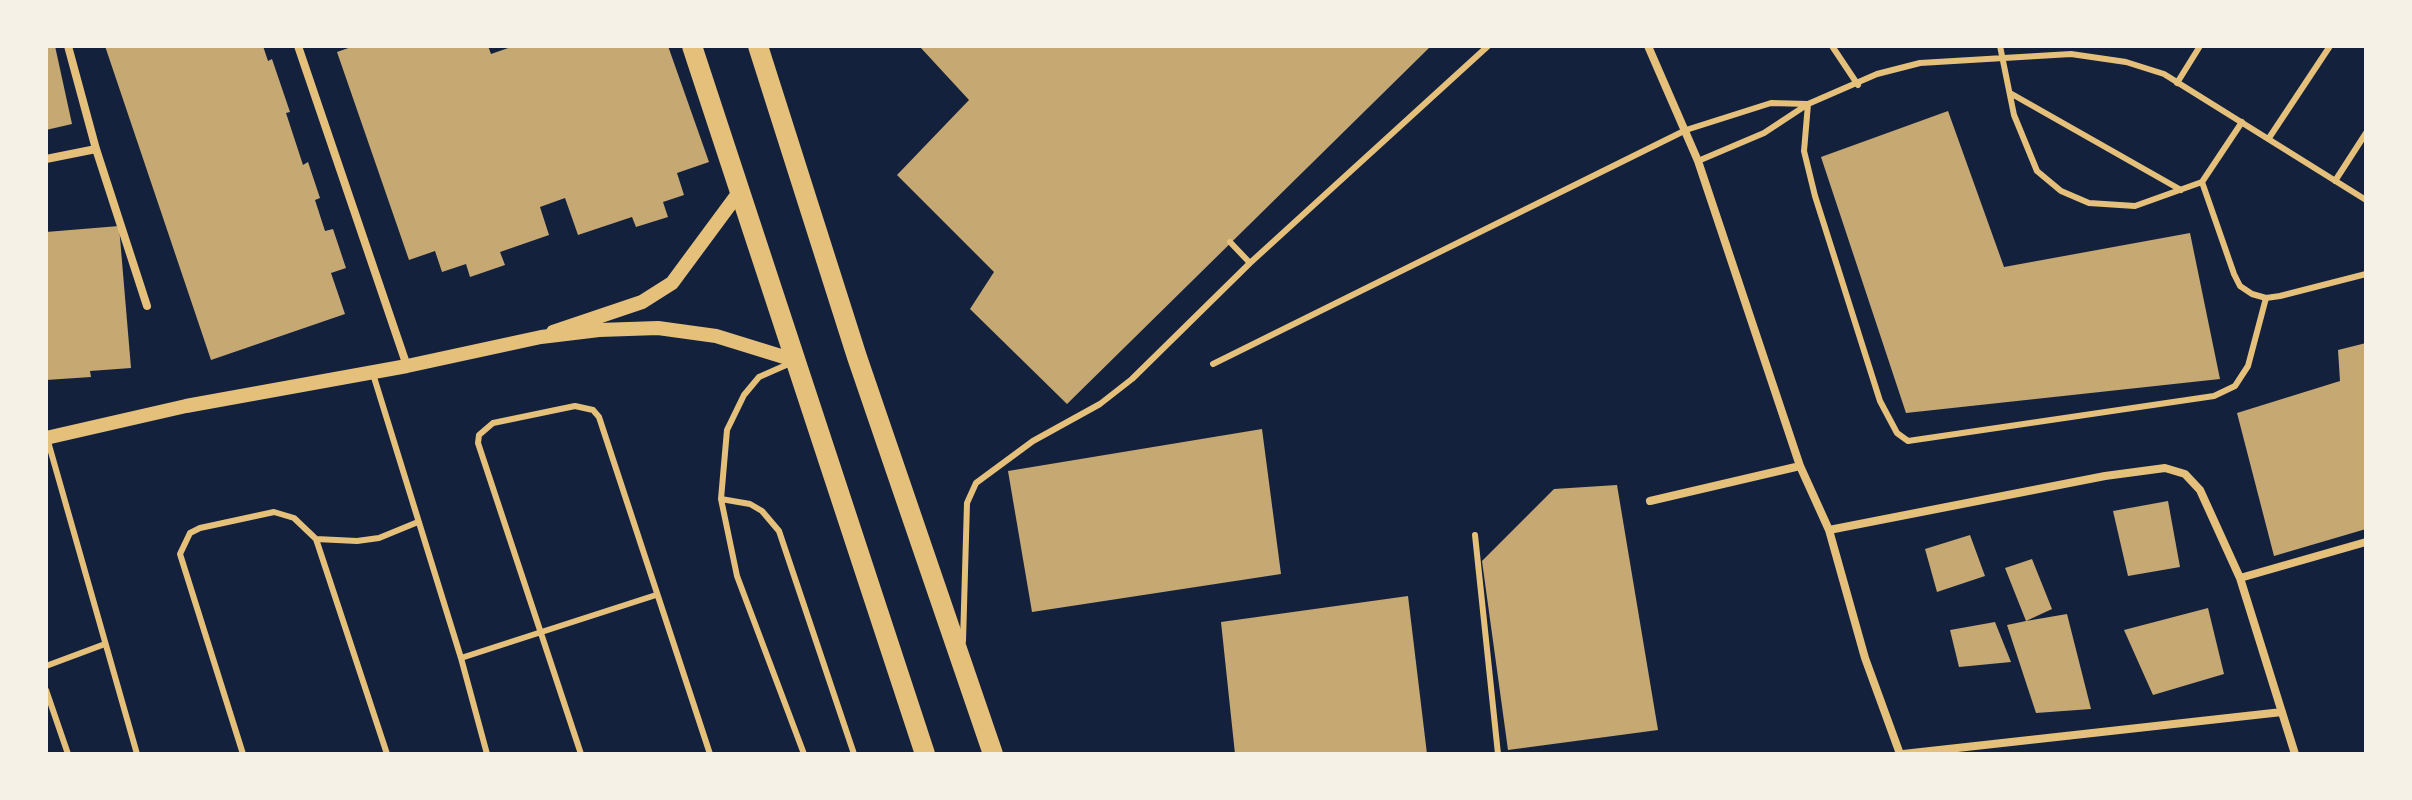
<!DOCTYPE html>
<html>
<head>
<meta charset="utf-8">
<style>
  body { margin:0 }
  #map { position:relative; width:2412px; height:800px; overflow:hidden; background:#14213d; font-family:Raleway,sans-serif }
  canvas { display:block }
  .frame { position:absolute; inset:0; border:48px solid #f6f1e7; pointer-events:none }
</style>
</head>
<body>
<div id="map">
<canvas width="2412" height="800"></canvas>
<div class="frame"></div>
</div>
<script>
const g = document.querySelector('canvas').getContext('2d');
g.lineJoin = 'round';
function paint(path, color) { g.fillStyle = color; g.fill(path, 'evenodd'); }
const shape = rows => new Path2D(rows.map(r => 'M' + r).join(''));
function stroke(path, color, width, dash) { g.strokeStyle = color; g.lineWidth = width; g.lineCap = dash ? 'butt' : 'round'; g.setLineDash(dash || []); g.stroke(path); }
paint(shape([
  [46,46,55,46,72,124,46,130],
  [105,46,263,46,268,61,272,59,290,112,286,113,303,165,308,162,320,198,315,200,325,231,333,229,346,268,331,273,345,314,211,360],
  [354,46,488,46,491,54,514,46,668,46,709,162,677,173,684,195,663,202,668,217,636,227,632,217,578,235,565,198,540,207,549,235,500,252,505,265,470,277,466,264,442,272,435,251,409,260,337,52],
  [923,46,1431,46,1067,404,970,309,994,272,897,175,969,100,921,48],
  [1948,111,2004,267,2190,233,2220,379,1906,413,1821,157],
  [119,226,131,368,90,371,91,377,46,380,46,232],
  [2366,343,2366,529,2274,556,2237,413,2340,381,2338,350],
  [1262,429,1281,574,1032,612,1008,471],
  [1617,485,1658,730,1508,750,1482,561,1554,489],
  [2168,501,2180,567,2128,576,2113,511],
  [1970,535,1985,576,1937,592,1925,549],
  [2032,559,2052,609,2026,621,2067,614,2091,709,2036,713,2007,625,2026,621,2005,568],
  [1408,596,1427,754,1235,754,1221,622],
  [2208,608,2224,674,2153,695,2124,630],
  [1995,622,2011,662,1959,667,1950,630]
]), '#c6a872');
stroke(shape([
  [1832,46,1858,85],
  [2000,46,2014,115,2037,171,2061,191,2089,203,2135,206,2202,182,2242,122],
  [2177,83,2200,46],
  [2010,93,2181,190],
  [1808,104,1804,151,1815,196,1880,401,1897,433,1908,441,2214,396,2235,386,2248,366,2266,298],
  [2269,138,2330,46],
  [1698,161,1764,133,1808,104,1877,74,1920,63,2071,54,2126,62,2164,74,2366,200],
  [2335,181,2366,133],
  [2202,182,2234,274,2240,286,2252,294,2266,298,2280,296,2366,274],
  [1230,242,1250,263],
  [793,362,759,377,744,395,727,430,721,499,737,576,804,754],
  [1213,364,1686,130,1771,103,1808,104],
  [373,374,461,658,487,754],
  [47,438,137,754],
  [721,499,750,504,762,511,779,531,854,754],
  [1475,535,1498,754],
  [316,539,357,541,379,538,418,522],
  [963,641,967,503,976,483,1033,441,1100,404,1132,379,1250,263,1488,46],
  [461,658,656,595],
  [46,666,105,644],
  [46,690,68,754],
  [243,754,180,554,190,533,200,528,274,512,294,518,316,539,387,754],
  [581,754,478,443,479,435,493,423,575,406,593,410,599,417,710,754]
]), '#e5c07b', 6);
stroke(shape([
  [68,46,96,149,147,306],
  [298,46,407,366],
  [1648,46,1698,161,1800,466,1829,530,1865,658,1900,754],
  [46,159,96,149],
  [1650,501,1800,466],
  [1829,530,2105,476,2165,468,2185,474,2200,490,2240,578,2295,754],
  [2240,578,2366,542],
  [1903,754,2282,712]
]), '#e5c07b', 8);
stroke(shape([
  [553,332,642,302,672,283,740,191],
  [46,438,186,406,407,366,541,337,599,330,658,328,716,336,797,361]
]), '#e5c07b', 14);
stroke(shape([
  [692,46,925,754],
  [758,46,857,357,993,754]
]), '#e5c07b', 20);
</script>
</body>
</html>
